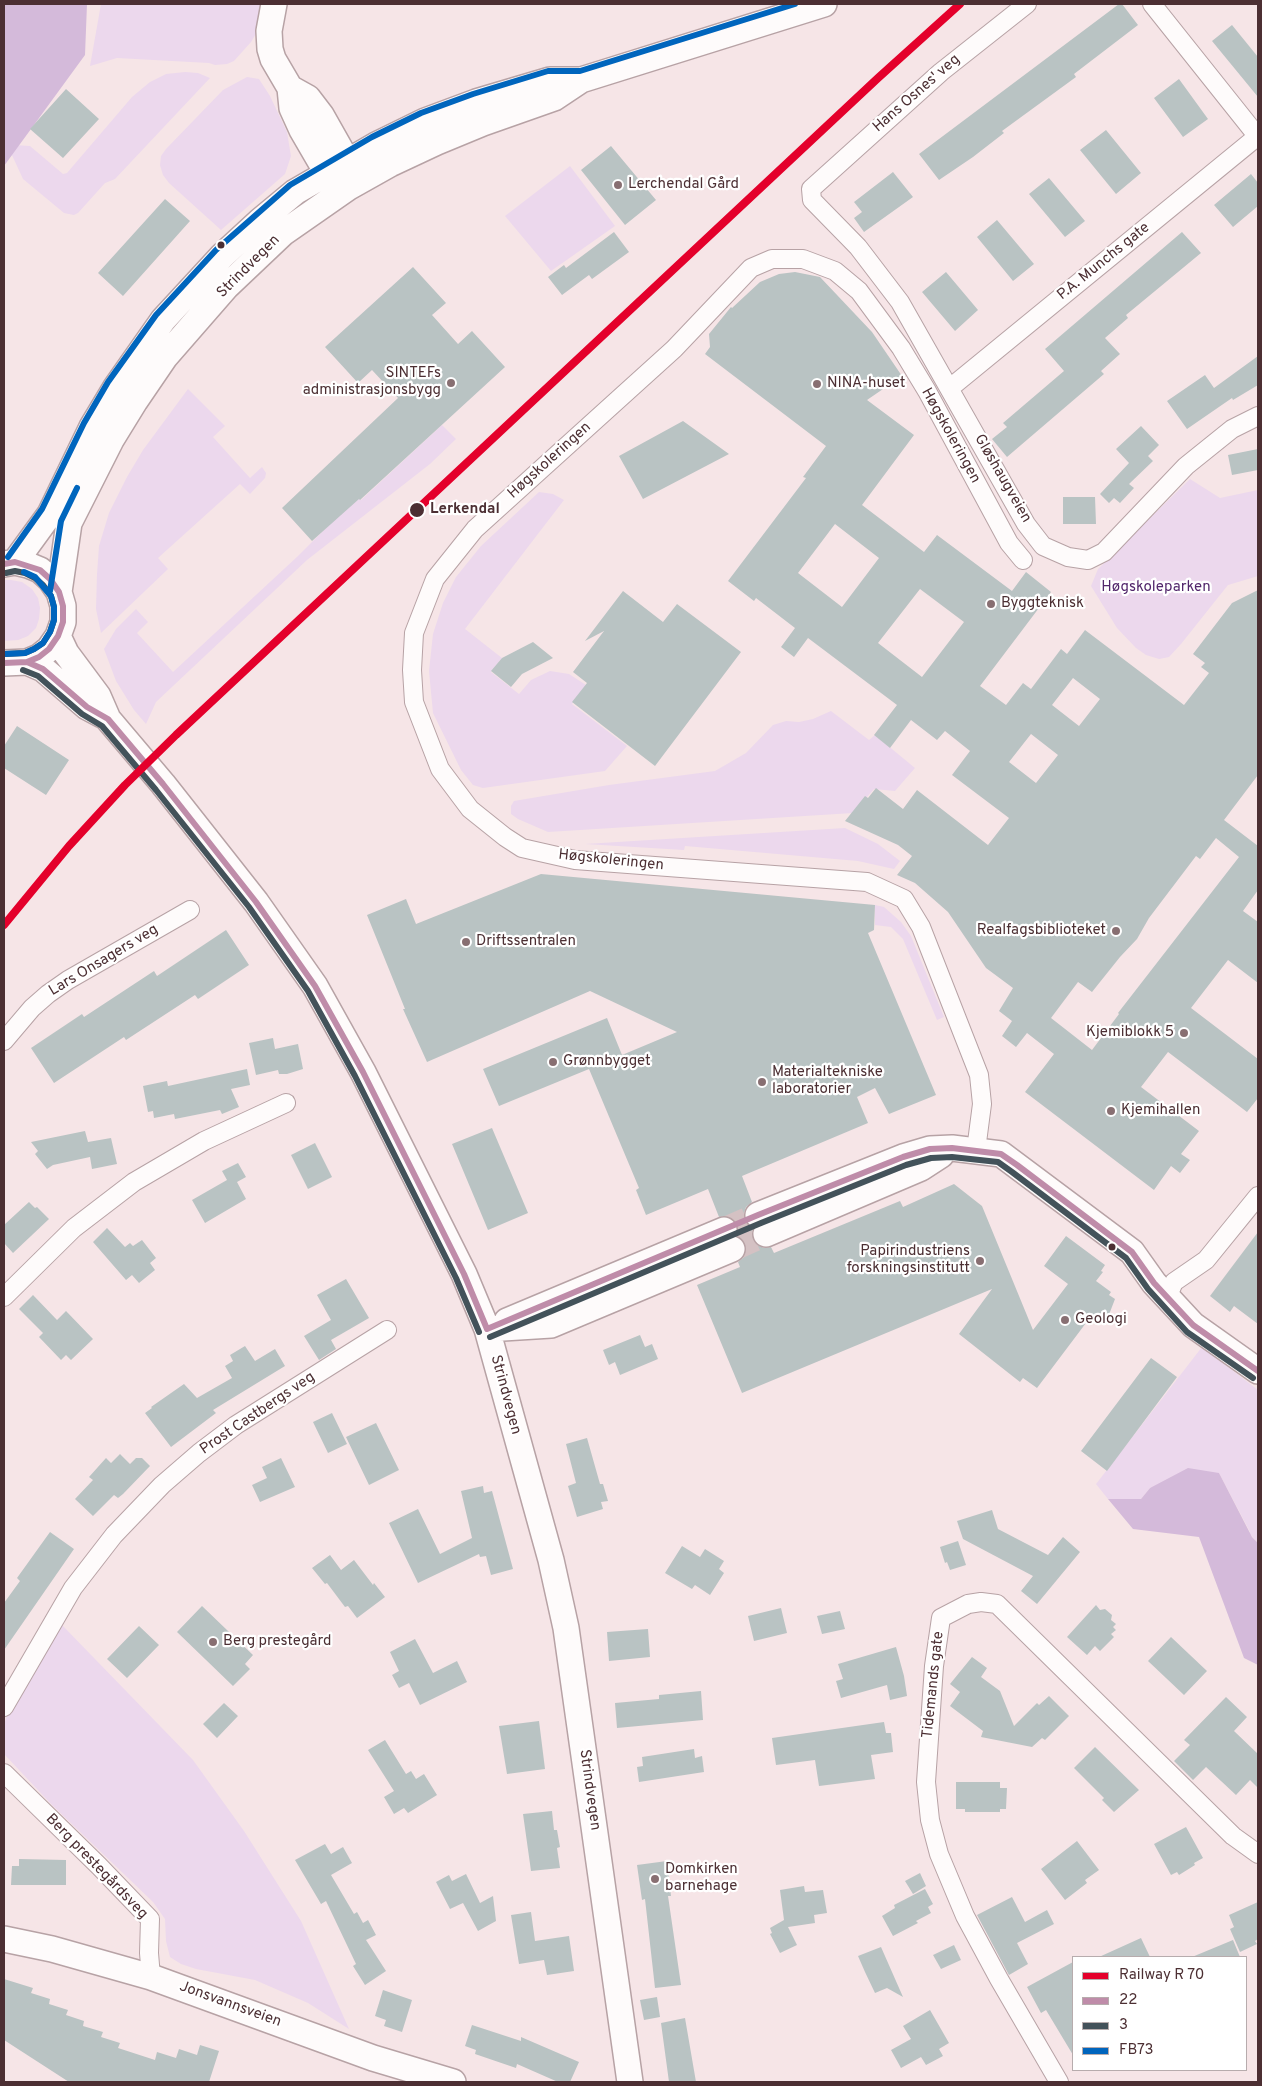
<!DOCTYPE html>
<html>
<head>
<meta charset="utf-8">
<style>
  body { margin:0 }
  #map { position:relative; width:1262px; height:2086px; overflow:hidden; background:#f6e5e7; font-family:Overpass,sans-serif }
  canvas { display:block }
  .frame { position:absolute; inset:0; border:5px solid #4c2f33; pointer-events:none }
  .legend { position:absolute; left:1072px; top:1956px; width:175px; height:115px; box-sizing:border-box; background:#fff; border:1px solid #b7acad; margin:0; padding:6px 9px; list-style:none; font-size:15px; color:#4c2f33 }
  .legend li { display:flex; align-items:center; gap:10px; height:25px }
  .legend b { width:25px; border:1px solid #b7acad }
</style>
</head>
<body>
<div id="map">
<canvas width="1262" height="2086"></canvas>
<div class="frame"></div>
<ul class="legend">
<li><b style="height:6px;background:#e4002b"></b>Railway R 70</li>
<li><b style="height:6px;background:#bf8ca9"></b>22</li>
<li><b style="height:6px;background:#43525a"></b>3</li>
<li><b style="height:6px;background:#0065bd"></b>FB73</li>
</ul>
</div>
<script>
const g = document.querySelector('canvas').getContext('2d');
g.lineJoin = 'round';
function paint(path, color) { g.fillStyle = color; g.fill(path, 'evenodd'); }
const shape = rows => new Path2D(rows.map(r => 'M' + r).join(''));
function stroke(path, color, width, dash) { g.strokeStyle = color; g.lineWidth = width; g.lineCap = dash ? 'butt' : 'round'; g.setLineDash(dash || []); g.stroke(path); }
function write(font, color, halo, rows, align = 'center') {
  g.font = font + ' Overpass,sans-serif'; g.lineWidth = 4.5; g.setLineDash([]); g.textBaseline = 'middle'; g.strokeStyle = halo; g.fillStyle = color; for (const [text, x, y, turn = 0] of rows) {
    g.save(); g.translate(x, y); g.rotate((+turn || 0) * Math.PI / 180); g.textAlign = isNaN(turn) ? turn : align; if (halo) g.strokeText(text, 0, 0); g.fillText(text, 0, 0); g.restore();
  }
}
paint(shape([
  [101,4,262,4,257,21,257,32,251,42,234,61,227,64,215,65,209,63,117,58,90,66],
  [185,72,198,73,210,78,115,179,105,183,78,213,74,215,64,213,23,179,11,153,14,145,30,146,63,174,67,173,132,97,150,82,166,74],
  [247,77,259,79,270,96,287,132,291,156,285,174,221,230,169,183,163,175,160,165,161,156,166,149,223,90],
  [570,166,615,226,551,271,505,216],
  [188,389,225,426,213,437,250,478,262,467,266,473,265,478,250,494,240,484,158,558,168,569,101,633,96,609,97,574,99,546,109,513,127,477,143,450],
  [442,425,456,439,430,464,307,560,156,702,146,724,134,710,116,681,104,649,116,629,136,609,148,622,137,633,173,672,298,556,357,497,361,500],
  [1190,479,1220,498,1258,490,1258,576,1228,585,1181,644,1169,657,1159,659,1146,655,1136,648,1117,628,1091,586,1098,569],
  [539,492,553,494,564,500,465,629,502,658,491,672,519,694,531,680,550,671,569,674,586,685,572,704,627,746,605,771,483,788,473,785,461,770,433,713,429,671,433,634,443,603,456,577,481,546],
  [4,580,11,580,22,582,32,589,38,598,40,608,39,619,36,628,28,636,18,640,4,641],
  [831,711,869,740,875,735,915,768,895,791,874,789,853,813,548,832,518,819,511,814,511,806,514,801,609,785,715,771,746,753,773,725,786,721,799,722,813,719],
  [845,828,878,844,900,861,894,869,858,861,685,846,684,850,585,844],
  [875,905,884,907,901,922,911,936,944,1017,937,1020,903,939,891,927,875,925],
  [1202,1347,1258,1390,1258,1543,1249,1533,1250,1532,1219,1473,1150,1488,1141,1499,1108,1499,1096,1484],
  [62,1625,193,1760,244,1831,301,1921,349,2029,308,2003,255,1980,196,1969,181,1964,170,1957,166,1941,165,1919,153,1902,52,1805,4,1754,4,1725,8,1712]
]), '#ecd8ed');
paint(shape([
  [4,4,87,4,85,55,4,166],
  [1188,1468,1219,1473,1252,1537,1258,1543,1258,1665,1244,1658,1199,1537,1133,1529,1108,1499,1141,1499,1150,1488]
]), '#d4bada');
paint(shape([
  [1119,4,1122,4,1138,25,1074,74,1076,77,1002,131,1004,133,973,157,939,180,919,154],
  [1232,25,1258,57,1258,97,1212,41],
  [1179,79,1208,119,1183,137,1154,98],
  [66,89,99,119,63,158,30,129],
  [1106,130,1141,173,1116,194,1080,150],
  [611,146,656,200,625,225,581,170],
  [893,172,913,197,864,232,854,218,862,212,854,202],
  [1251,174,1258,183,1258,206,1233,227,1214,205],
  [1049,178,1085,221,1065,237,1029,194],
  [165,199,190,221,123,296,98,273],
  [997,220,1034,264,1013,281,977,237],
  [614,232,629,252,592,279,589,275,562,295,548,277,564,265,566,268],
  [1182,232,1201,253,1126,315,1128,318,1105,338,1120,354,1101,371,1104,374,1007,457,992,439,1007,427,1003,423,1064,371,1045,349],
  [413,267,446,303,432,315,458,344,472,331,505,367,360,500,359,499,312,541,282,508,398,398,372,370,358,383,325,347],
  [795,272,820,277,872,332,902,376,867,400,914,435,862,505,924,552,937,535,1012,591,1026,572,1051,592,980,686,1006,705,1023,683,1031,689,1061,649,1067,654,1085,630,1184,705,1209,673,1201,667,1205,663,1193,654,1232,603,1258,590,1258,775,1224,820,1258,846,1258,890,1243,911,1258,922,1258,983,1228,960,1191,1008,1258,1059,1258,1098,1247,1112,1168,1052,1141,1087,1199,1131,1181,1154,1190,1160,1180,1173,1171,1166,1154,1190,1025,1092,1054,1054,1027,1033,1016,1047,1002,1036,1012,1021,999,1011,1013,988,986,968,948,912,915,883,897,875,912,856,898,845,845,821,865,796,868,798,876,788,903,809,917,790,988,845,1009,818,952,775,970,751,945,731,937,740,911,720,890,748,874,735,897,705,808,638,794,657,781,647,795,628,756,598,754,601,728,581,806,478,803,477,826,446,705,354,710,347,709,334,731,307,732,308,760,282,779,274],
  [835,524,879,558,842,607,798,573],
  [920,589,964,622,922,677,878,643],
  [1073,678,1100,699,1079,726,1052,705],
  [1031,734,1058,755,1036,783,1009,762],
  [1216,838,1239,857,1118,1013,1119,1014,1092,1050,1051,1018,1078,982,1092,992,1120,957,1137,939,1149,918,1196,856,1200,859],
  [946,272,978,310,955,331,922,292],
  [1258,356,1258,385,1233,400,1232,398,1187,429,1167,401,1205,375,1214,388],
  [683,421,729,454,643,499,619,456],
  [1141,426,1159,445,1148,456,1153,461,1129,484,1134,488,1120,503,1114,498,1109,503,1100,494,1129,463,1116,449],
  [1258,449,1258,470,1232,475,1228,455],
  [1063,497,1095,497,1096,524,1063,524],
  [623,591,663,622,677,604,741,652,655,766,572,702,587,683,573,672,604,631,585,641],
  [533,642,553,658,522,674,511,687,491,671,502,658],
  [17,726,69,760,46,795,4,768,4,746],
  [541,874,875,905,874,930,868,933,936,1095,889,1114,875,1088,857,1097,868,1123,742,1176,752,1202,746,1207,744,1213,745,1221,753,1228,752,1233,753,1240,757,1245,764,1248,771,1247,774,1253,900,1201,903,1207,954,1184,982,1206,1033,1330,1068,1284,1044,1266,1066,1236,1105,1265,1101,1271,1103,1272,1096,1281,1111,1292,1109,1295,1115,1299,1105,1325,1092,1315,1037,1388,1023,1378,1020,1382,959,1334,992,1289,742,1393,697,1285,740,1267,738,1262,744,1257,746,1250,745,1244,737,1236,737,1225,733,1219,726,1216,719,1217,708,1189,646,1215,636,1190,639,1188,589,1069,499,1106,483,1069,607,1018,622,1055,677,1032,590,991,427,1062,403,1009,405,1009,367,915,406,899,416,924],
  [226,930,249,965,198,999,195,995,126,1040,124,1037,54,1083,31,1048,82,1014,84,1017,154,971,157,976],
  [273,1038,275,1049,298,1044,303,1069,287,1074,279,1074,278,1070,256,1075,249,1043],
  [247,1069,250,1085,231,1089,239,1107,222,1114,220,1110,175,1119,174,1114,154,1118,153,1111,148,1112,143,1086,167,1081,168,1086],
  [492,1128,528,1213,488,1230,452,1144],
  [85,1131,88,1142,111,1138,117,1164,92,1169,90,1157,53,1165,47,1169,35,1154,38,1151,31,1142],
  [315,1143,332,1177,308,1189,291,1155],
  [238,1163,246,1177,237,1182,246,1199,205,1223,192,1200,227,1180,222,1171],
  [29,1202,35,1208,37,1207,49,1219,13,1253,4,1243,4,1225],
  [107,1228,125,1247,130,1243,133,1246,142,1240,156,1258,150,1263,155,1270,139,1283,132,1275,126,1280,93,1242],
  [1258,1232,1258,1324,1234,1306,1230,1312,1210,1296],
  [346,1279,369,1318,331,1340,336,1349,319,1360,304,1336,331,1320,317,1295],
  [33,1295,57,1320,66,1311,93,1339,71,1360,66,1355,61,1360,39,1337,43,1333,19,1309],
  [640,1335,645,1347,652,1344,658,1359,620,1375,615,1362,609,1365,603,1350],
  [245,1346,255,1361,275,1349,285,1366,213,1410,216,1413,171,1447,145,1413,152,1408,151,1407,184,1384,197,1398,232,1378,225,1366,233,1361,230,1355],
  [1151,1358,1177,1377,1107,1471,1081,1451],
  [332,1413,347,1444,328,1453,313,1422],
  [376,1423,399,1470,369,1485,346,1437],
  [587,1438,600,1484,603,1484,608,1501,601,1502,603,1509,577,1517,568,1486,576,1483,566,1444],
  [120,1454,130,1464,136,1458,142,1458,150,1466,123,1494,118,1498,114,1495,93,1516,75,1499,93,1480,89,1477,106,1458,111,1463],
  [281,1458,295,1487,260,1502,252,1485,267,1478,262,1467],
  [483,1486,484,1493,492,1491,513,1569,491,1575,486,1556,480,1557,479,1554,418,1583,389,1523,418,1509,440,1554,472,1538,461,1491],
  [992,1510,998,1529,1048,1555,1063,1537,1080,1552,1037,1604,1021,1591,1033,1576,963,1539,957,1521],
  [50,1532,74,1549,4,1650,4,1603,20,1581,17,1578],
  [958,1541,966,1565,950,1570,947,1562,945,1563,940,1547],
  [682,1546,700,1557,705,1549,724,1561,719,1569,724,1573,710,1595,695,1585,692,1589,665,1573],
  [330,1555,341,1570,354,1560,373,1585,374,1583,385,1597,357,1618,348,1606,345,1607,327,1583,325,1584,312,1568],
  [1096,1605,1100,1610,1105,1609,1112,1615,1111,1620,1116,1624,1113,1627,1116,1630,1111,1634,1114,1637,1100,1651,1095,1646,1087,1655,1067,1637],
  [202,1606,253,1655,245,1664,250,1669,233,1686,177,1632],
  [781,1608,787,1633,754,1641,748,1616],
  [840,1611,845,1629,822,1634,817,1616],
  [139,1626,159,1645,127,1678,107,1659],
  [648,1629,650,1657,609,1661,607,1632],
  [1171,1637,1207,1671,1184,1695,1148,1661],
  [415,1639,433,1673,457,1661,467,1682,420,1705,409,1683,399,1688,392,1675,399,1671,390,1652],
  [896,1647,904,1676,907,1696,890,1700,887,1685,841,1698,836,1681,843,1679,838,1664],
  [972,1657,987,1668,981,1677,1000,1691,1014,1726,1037,1703,1039,1705,1049,1696,1069,1716,1045,1740,1042,1738,1032,1747,981,1737,983,1731,950,1706,960,1692,950,1684],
  [701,1691,703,1720,617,1728,615,1703,659,1699,659,1695],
  [1226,1697,1247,1717,1234,1731,1258,1754,1258,1788,1250,1780,1236,1795,1206,1767,1193,1780,1174,1761,1190,1745,1184,1740],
  [224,1703,238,1716,217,1738,203,1724],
  [539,1721,545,1769,507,1774,499,1726],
  [884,1722,886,1733,891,1733,893,1752,871,1755,875,1779,819,1786,815,1760,776,1765,772,1738],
  [385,1740,406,1774,411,1771,416,1779,424,1774,437,1795,408,1813,404,1808,394,1814,384,1797,394,1791,368,1750],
  [1095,1747,1139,1790,1114,1812,1102,1800,1104,1798,1074,1768],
  [694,1749,695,1758,702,1756,704,1772,639,1782,637,1767,643,1766,642,1757],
  [956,1782,1000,1782,1000,1788,1007,1788,1006,1809,1000,1809,1000,1812,965,1812,965,1809,956,1809],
  [552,1811,554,1830,557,1830,560,1847,557,1848,560,1868,531,1871,523,1814],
  [1186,1827,1203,1858,1194,1863,1195,1865,1179,1875,1177,1872,1171,1875,1154,1844],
  [1077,1841,1099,1870,1085,1880,1087,1883,1065,1900,1041,1869],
  [325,1844,331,1854,343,1847,352,1863,331,1875,354,1914,357,1912,363,1923,368,1920,376,1935,366,1940,386,1971,365,1985,353,1966,356,1964,326,1901,321,1904,295,1860],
  [19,1859,66,1860,66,1885,11,1885,12,1866,19,1866],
  [667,1861,671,1896,668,1896,681,1985,655,1988,645,1899,642,1900,637,1865],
  [920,1873,926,1886,913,1894,905,1881],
  [466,1874,480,1903,493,1896,496,1921,478,1931,463,1903,450,1909,436,1882,449,1875,452,1881],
  [804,1886,805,1892,823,1890,827,1913,814,1915,815,1923,788,1927,797,1945,780,1953,770,1934,772,1933,770,1928,784,1920,780,1890],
  [925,1889,933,1904,928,1907,931,1913,916,1921,918,1923,893,1936,882,1916,895,1908,894,1905],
  [1012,1897,1025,1922,1047,1910,1054,1924,1017,1943,1028,1964,1009,1975,977,1915],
  [1258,1902,1258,1939,1255,1941,1257,1944,1240,1952,1230,1929,1234,1927,1229,1915],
  [531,1912,535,1941,569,1936,574,1971,547,1975,544,1960,519,1964,511,1915],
  [1141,1938,1150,1957,1099,1957],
  [1233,1940,1240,1957,1192,1957],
  [954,1945,961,1960,941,1969,933,1955],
  [881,1947,903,1997,887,1988,875,1993,865,1972,858,1956],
  [1073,1962,1073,2055,1046,2010,1041,2013,1027,1987],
  [4,1979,33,1988,31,1993,50,1999,49,2004,68,2010,66,2015,84,2021,83,2026,103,2032,101,2037,120,2043,118,2048,155,2060,157,2052,176,2058,179,2049,197,2055,200,2045,219,2051,209,2082,69,2082,4,2040],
  [383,1990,412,2000,402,2032,384,2026,386,2020,375,2016],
  [657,1997,660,2017,644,2020,640,2000],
  [930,2010,949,2043,939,2049,943,2056,926,2065,921,2057,901,2068,891,2050,911,2039,903,2026],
  [685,2018,696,2082,669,2082,661,2023],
  [472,2025,521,2041,521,2037,579,2062,570,2082,558,2082,517,2064,516,2068,475,2054,476,2050,465,2046]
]), '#b9c3c3');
stroke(shape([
  [724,1230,758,1215],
  [732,1249,766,1234]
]), '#d4c1c3', 25, [25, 12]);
const street = shape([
  [1027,4,941,72,811,189,812,200,858,247,900,302,1026,524,1043,546,1068,557,1088,560,1104,552,1186,466,1232,429,1258,416],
  [1152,4,1258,137],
  [950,388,1258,136],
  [4,1041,32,1008,48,994,68,980,190,910],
  [976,1150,982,1104,979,1075,921,927,904,899,867,882,575,860,522,848,505,837,470,809,440,769,414,702,412,670,414,633,435,579,475,529,674,349,751,268,772,259,803,259,835,271,859,291,901,348,927,391,1009,543,1023,560],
  [4,1297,74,1228,134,1182,204,1141,286,1103],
  [1167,1298,1174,1282,1206,1260,1258,1196],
  [4,1707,73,1588,114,1535,162,1485,199,1453,236,1425,387,1330],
  [4,1773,99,1866,150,1919,149,1953,151,1977],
  [1059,2082,999,1979,965,1916,939,1854,930,1820,926,1782,934,1666,941,1618,968,1604,981,1602,997,1604,1233,1836,1258,1854]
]);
const secondary = shape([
  [274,4,269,31,270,49,273,59,290,88,292,108,302,130,327,173,340,182],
  [290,88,308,98,321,115,347,161,348,176],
  [15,562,50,514,92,427,116,387,163,320,222,256,260,221,295,192,376,145,425,121,476,102,550,80,581,80,824,4],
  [4,564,15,562,28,565,40,570,50,579,59,592,63,606,63,622,58,636,49,649,39,657,27,662,4,663],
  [59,592,69,523,111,440,135,401,165,357,226,287,283,233,349,187,390,164,437,142,483,123,554,98,581,80],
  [58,636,66,653,98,696,108,719,163,784,256,902,315,986,363,1072,464,1274,487,1329,551,1560,566,1628,630,2082],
  [27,662,43,669,87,707,102,715],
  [758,1215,903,1157,930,1149,952,1148,1001,1154,1132,1252,1154,1283,1193,1325,1258,1371],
  [766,1234,921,1168,941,1155],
  [507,1321,724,1230],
  [487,1329,551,1325,732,1249],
  [4,1939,52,1949,151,1977,373,2058,453,2082]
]);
stroke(street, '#b7a2a5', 20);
stroke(secondary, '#b7a2a5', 28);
stroke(street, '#fefbfb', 18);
stroke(secondary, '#fefbfb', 25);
stroke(shape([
  [4,564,15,562,40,570,50,579,59,592,63,606,63,622,58,636,49,649,39,657,27,662,4,663],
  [27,662,43,669,87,707,108,719,163,784,256,902,315,986,363,1072,464,1274,487,1329],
  [487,1329,758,1215,903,1157,930,1149,952,1148,1001,1154,1017,1165,1132,1252,1154,1283,1193,1325,1258,1371]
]), '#bf8ca9', 6);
stroke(shape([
  [4,654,25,653,34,649,43,643,50,632,54,620,54,607,51,596,43,585,35,578,25,573,15,571,6,573],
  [23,670,38,676,82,714,102,726,156,790,249,907,308,991,355,1076,456,1278,479,1332],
  [490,1337,761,1223,906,1165,931,1158,952,1157,998,1162,1012,1172,1126,1258,1148,1289,1187,1332,1253,1378]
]), '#43525a', 6);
stroke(shape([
  [8,557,42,509,84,423,108,382,156,315,216,250,290,185,372,137,421,113,473,94,548,71,580,71,795,4],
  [50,591,61,521,77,488],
  [4,654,25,653,34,649,43,643,50,632,54,620,54,607,51,596,35,577,24,572]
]), '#0065bd', 6);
stroke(shape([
  [4,925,69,846,125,785,176,735,878,78,960,4]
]), '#e4002b', 8);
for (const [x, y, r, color] of [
  [618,185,5,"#886f72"],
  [221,245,4.5,"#4c2f33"],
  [451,383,5,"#886f72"],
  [817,384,5,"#886f72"],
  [417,510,8,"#4c2f33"],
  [991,604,5,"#886f72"],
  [1116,931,5,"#886f72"],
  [466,942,5,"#886f72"],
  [1184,1033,5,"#886f72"],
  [553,1062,5,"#886f72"],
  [762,1082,5,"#886f72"],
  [1111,1111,5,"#886f72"],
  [1112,1247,4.5,"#4c2f33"],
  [980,1261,5,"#886f72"],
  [1065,1320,5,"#886f72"],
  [213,1642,5,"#886f72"],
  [655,1879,5,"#886f72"]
]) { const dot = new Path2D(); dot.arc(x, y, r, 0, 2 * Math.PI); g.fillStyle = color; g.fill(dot); stroke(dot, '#fff', 2); }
write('15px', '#4c2f33', '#fff', [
  ["Hans Osnes' veg",917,94,-41],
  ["P.A. Munchs gate",1104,262,-39],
  ["Strindvegen",249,267,-45],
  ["Høgskoleringen",950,436,61],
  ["Høgskoleringen",550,461,-42],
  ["Gløshaugveien",1002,479,60],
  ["Høgskoleringen",611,861,6],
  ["Lars Onsagers veg",104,961,-31],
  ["Strindvegen",505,1395,75],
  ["Prost Castbergs veg",258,1414,-34],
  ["Tidemands gate",934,1685,-84],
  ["Strindvegen",589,1790,82],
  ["Berg prestegårdsveg",96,1867,46],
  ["Jonsvannsveien",230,2005,20]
]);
write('15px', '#4c2f33', '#fff', [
  ["Lerchendal Gård",628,185],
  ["SINTEFs",441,374,"right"],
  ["administrasjonsbygg",441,391,"right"],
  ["NINA-huset",827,384],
  ["Byggteknisk",1001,604],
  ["Realfagsbiblioteket",1106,931,"right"],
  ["Driftssentralen",476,942],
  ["Kjemiblokk 5",1174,1033,"right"],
  ["Grønnbygget",563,1062],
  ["Materialtekniske",772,1073],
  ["laboratorier",772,1090],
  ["Kjemihallen",1121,1111],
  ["Papirindustriens",970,1252,"right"],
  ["forskningsinstitutt",970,1269,"right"],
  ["Geologi",1075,1320],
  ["Berg prestegård",223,1642],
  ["Domkirken",665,1870],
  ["barnehage",665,1887]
], 'left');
write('bold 15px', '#4c2f33', '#fff', [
  ["Lerkendal",430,510]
], 'left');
write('15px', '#52266b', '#fff', [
  ["Høgskoleparken",1156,588]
]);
</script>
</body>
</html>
